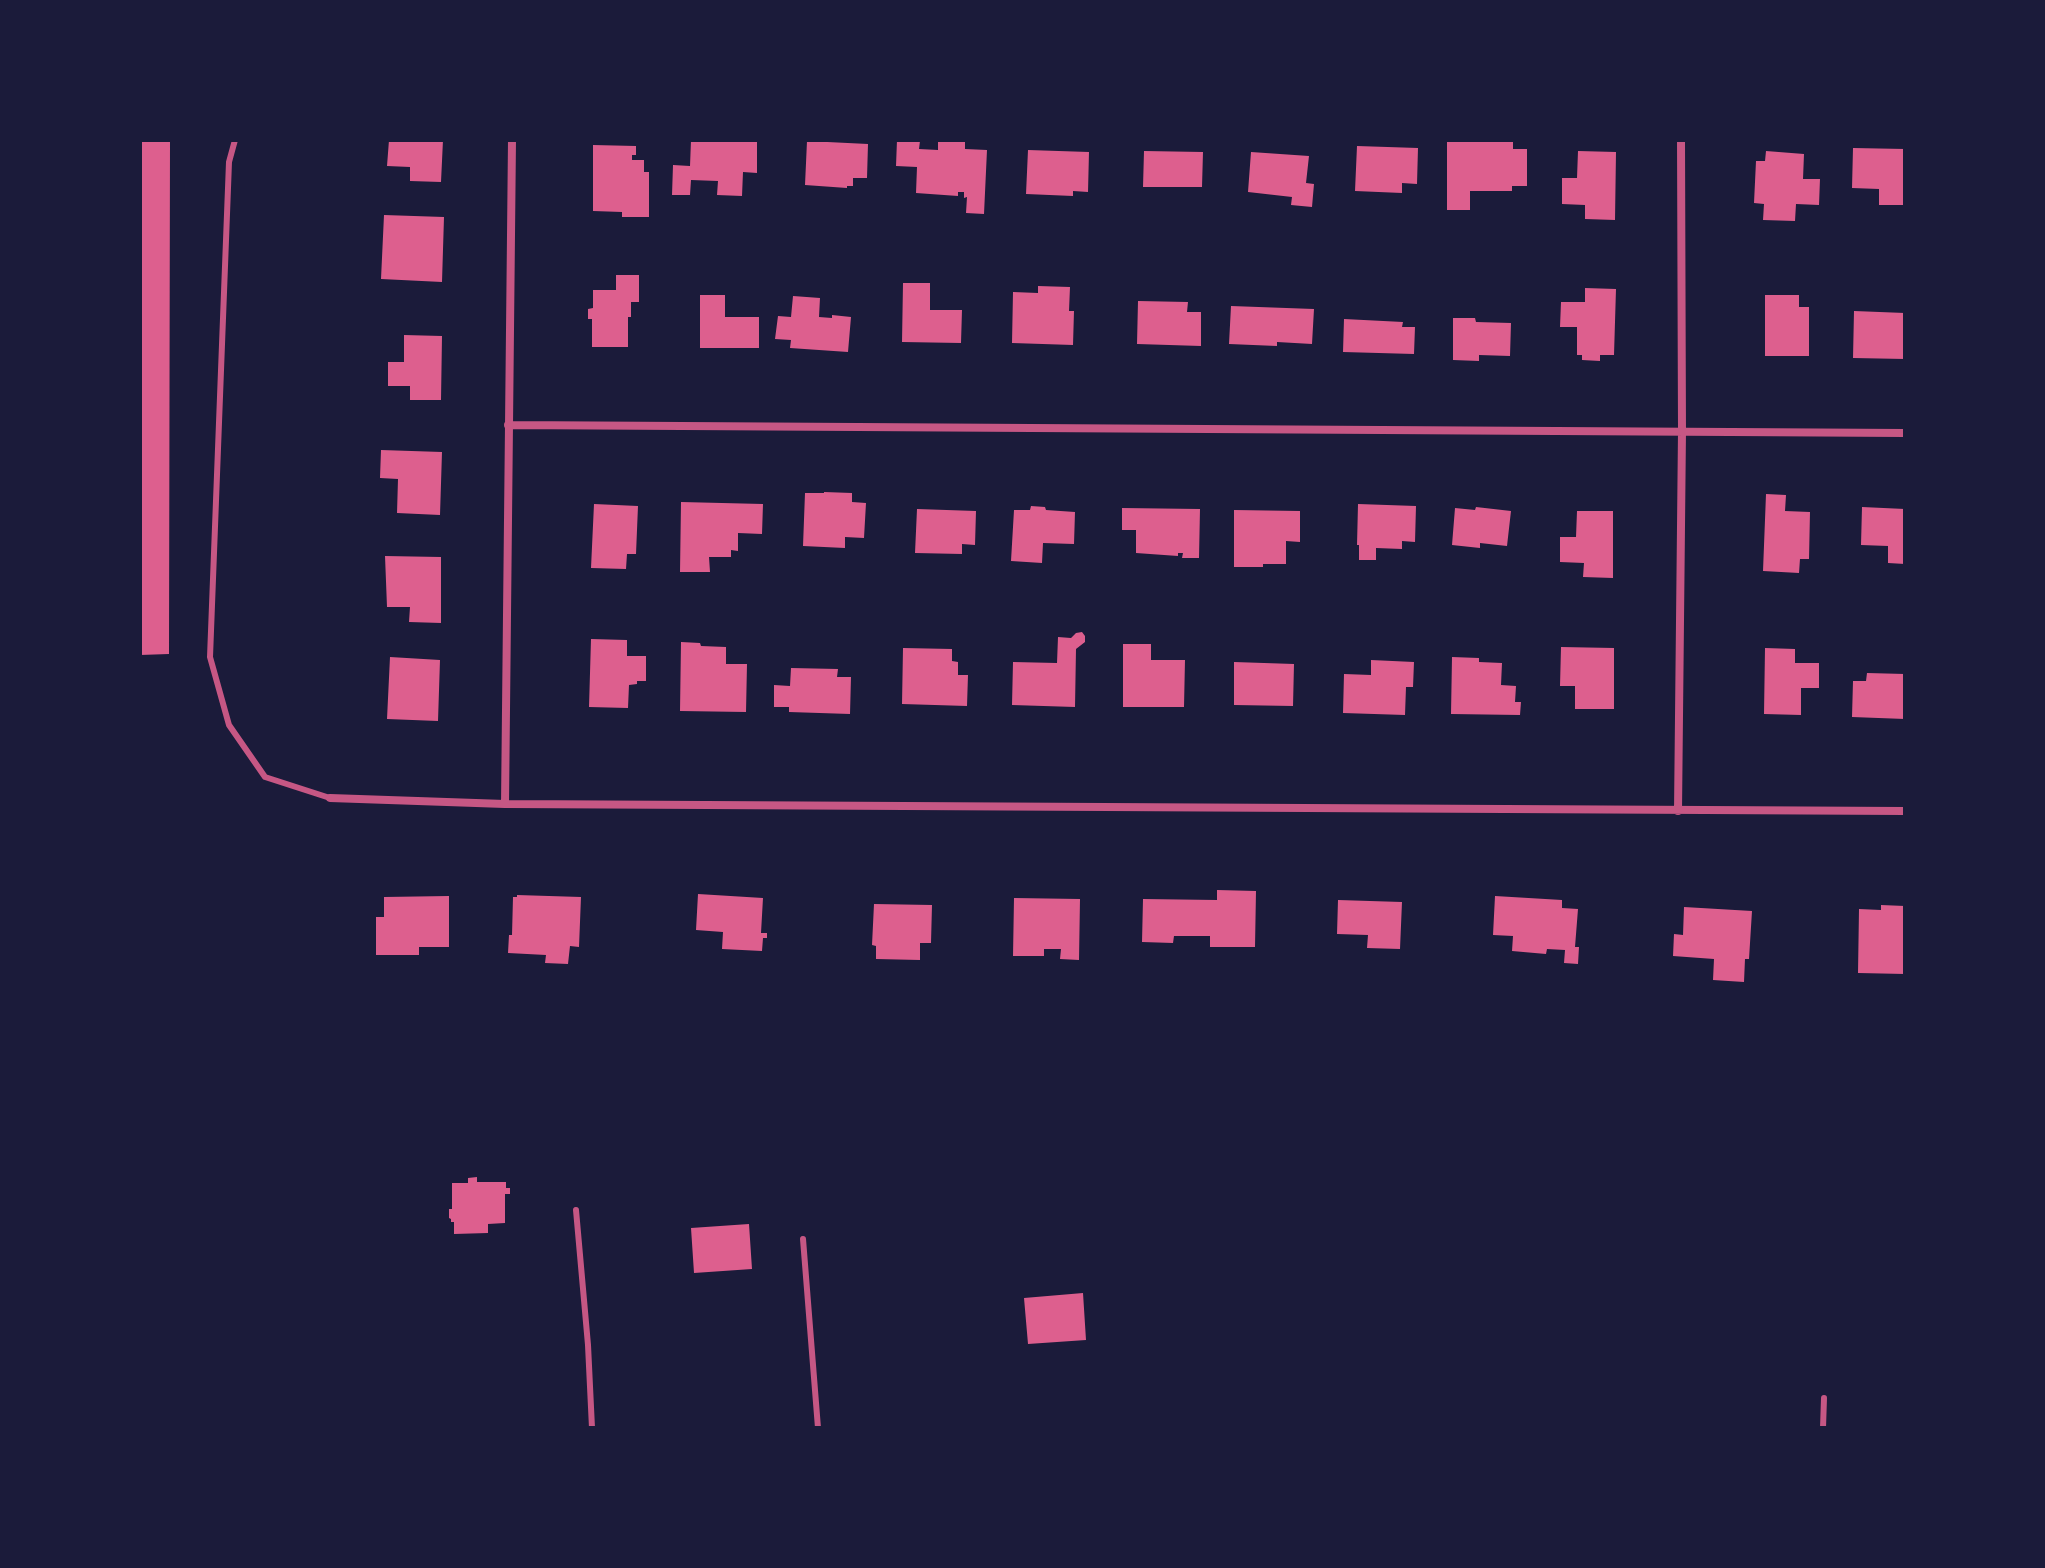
<!DOCTYPE html>
<html>
<head>
<meta charset="utf-8">
<style>
  body { margin:0 }
  #map { position:relative; width:2045px; height:1568px; overflow:hidden; background:#1b1b3a; font-family:"DejaVu Sans",sans-serif }
  canvas { display:block }
  .frame { position:absolute; inset:0; border:142px solid #1b1b3a; pointer-events:none }
</style>
</head>
<body>
<div id="map">
<canvas width="2045" height="1568"></canvas>
<div class="frame"></div>
</div>
<script>
const g = document.querySelector('canvas').getContext('2d');
g.lineJoin = 'round';
function paint(path, color) { g.fillStyle = color; g.fill(path, 'evenodd'); }
const shape = rows => new Path2D(rows.map(r => 'M' + r).join(''));
function stroke(path, color, width, dash) { g.strokeStyle = color; g.lineWidth = width; g.lineCap = dash ? 'butt' : 'round'; g.setLineDash(dash || []); g.stroke(path); }
paint(shape([
  [140,140,170,140,169,654,140,655],
  [389,140,443,140,441,182,410,181,410,167,387,166],
  [691,140,757,142,757,173,743,172,742,196,717,195,718,181,691,180,690,195,672,195,673,165,690,166],
  [897,140,920,141,919,149,938,150,938,140,965,141,965,149,987,150,984,214,966,213,967,197,964,198,964,192,958,192,958,196,916,193,917,167,896,166],
  [1447,140,1513,140,1513,149,1527,149,1527,186,1512,186,1512,191,1470,191,1470,210,1447,210],
  [807,141,868,144,867,178,853,178,853,186,847,186,847,188,805,185],
  [593,145,636,146,636,155,632,155,632,160,644,160,644,172,649,172,649,217,622,217,622,212,593,211],
  [1357,146,1418,148,1417,184,1402,183,1402,193,1355,191],
  [1853,148,1905,149,1905,205,1879,205,1879,189,1852,188],
  [1028,150,1089,152,1088,192,1073,191,1073,196,1026,194],
  [1144,151,1203,152,1202,187,1143,187],
  [1578,151,1616,152,1615,220,1585,219,1585,205,1562,204,1562,178,1577,178],
  [1766,151,1804,154,1803,179,1820,179,1819,205,1796,204,1795,221,1763,220,1764,204,1754,203,1756,161,1765,161],
  [1251,152,1309,156,1306,183,1314,184,1312,207,1291,205,1292,197,1248,192],
  [384,215,444,217,442,282,381,279],
  [616,275,639,275,639,302,631,302,631,317,628,317,628,347,592,347,592,319,588,319,588,309,593,308,593,290,616,290],
  [903,283,930,283,930,310,962,310,961,343,902,342],
  [1038,286,1070,287,1069,311,1074,311,1073,345,1012,343,1013,292,1038,293],
  [1585,288,1616,289,1614,355,1600,355,1600,361,1582,360,1582,355,1577,355,1577,327,1560,327,1561,302,1585,302],
  [700,295,725,295,725,317,759,317,759,348,700,348],
  [1765,295,1799,295,1799,307,1809,307,1809,356,1765,356],
  [793,296,820,298,819,317,832,318,832,315,851,317,848,352,790,348,791,340,775,339,778,316,791,317],
  [1138,301,1188,302,1187,312,1201,312,1201,346,1137,344],
  [1231,306,1314,309,1312,344,1277,342,1277,346,1229,344],
  [1854,311,1905,313,1905,359,1853,358],
  [1453,318,1475,318,1476,322,1511,323,1510,356,1479,355,1479,361,1453,360],
  [1344,319,1403,322,1402,327,1415,327,1414,354,1343,352],
  [404,335,442,336,441,400,410,400,410,386,388,386,388,362,404,362],
  [381,450,442,452,440,515,397,513,398,479,380,478],
  [824,492,852,493,852,502,866,503,864,538,845,537,845,548,803,546,805,493,824,493],
  [1766,494,1786,495,1785,511,1810,512,1809,559,1800,559,1799,573,1763,571],
  [681,502,763,504,762,534,738,533,738,551,731,550,731,557,709,557,710,572,680,572],
  [594,504,638,506,636,554,627,554,626,569,591,568],
  [1358,504,1416,506,1415,542,1402,541,1402,549,1376,548,1376,560,1359,560,1359,545,1357,545],
  [1031,506,1045,507,1046,510,1075,512,1074,544,1043,543,1042,563,1011,561,1014,510,1030,510],
  [1476,507,1511,511,1507,546,1480,543,1480,548,1452,545,1455,508,1475,510],
  [1862,507,1905,509,1905,564,1888,563,1888,546,1861,545],
  [1122,508,1200,509,1199,558,1182,558,1183,553,1178,553,1178,556,1136,553,1136,530,1122,530],
  [917,509,976,511,975,545,962,544,962,554,915,553],
  [1234,510,1300,511,1300,542,1286,541,1286,564,1263,564,1263,567,1234,567],
  [1577,511,1613,511,1613,578,1583,577,1584,563,1560,562,1560,537,1576,537],
  [385,556,441,557,441,623,409,622,410,607,387,607],
  [1082,632,1085,636,1085,642,1076,649,1075,707,1012,705,1013,662,1057,663,1058,637,1071,638,1076,633],
  [591,639,627,640,627,656,646,656,646,681,637,681,637,684,629,685,628,708,589,707],
  [681,642,700,643,701,646,726,647,726,664,747,664,746,712,680,711],
  [1123,644,1151,644,1151,660,1185,660,1184,707,1123,707],
  [1561,647,1614,648,1614,709,1575,709,1575,686,1560,686],
  [903,648,952,649,952,661,958,662,958,675,968,675,967,706,902,704],
  [1765,648,1795,649,1795,663,1819,663,1819,688,1801,688,1801,715,1764,714],
  [390,657,440,660,438,721,387,719],
  [1452,657,1479,658,1479,662,1502,663,1501,685,1516,686,1515,702,1521,702,1520,715,1451,714],
  [1371,660,1414,662,1413,687,1406,687,1405,715,1343,713,1344,674,1371,675],
  [1234,662,1294,664,1293,706,1234,705],
  [791,668,838,669,837,677,851,677,850,714,789,712,789,707,774,707,774,685,790,686],
  [1867,673,1905,674,1905,719,1852,717,1853,681,1866,681],
  [1217,890,1256,891,1255,947,1210,947,1210,936,1174,936,1173,943,1142,942,1143,899,1217,900],
  [698,894,763,898,761,933,767,933,767,938,763,938,762,951,722,949,723,932,696,930],
  [517,895,581,897,579,947,570,946,568,964,545,963,546,955,508,953,509,935,512,935,513,897,517,897],
  [449,896,449,947,419,947,419,955,376,955,376,917,384,917,384,897],
  [1495,896,1562,900,1562,908,1578,909,1575,947,1579,947,1578,964,1564,963,1565,950,1547,949,1546,954,1512,951,1513,936,1493,935],
  [1014,898,1080,899,1079,960,1060,959,1061,949,1044,949,1044,956,1013,956],
  [1338,900,1402,902,1400,949,1367,948,1368,935,1337,934],
  [874,904,932,905,931,943,920,943,920,960,876,959,876,946,872,945],
  [1881,905,1905,906,1905,974,1858,973,1859,909,1881,910],
  [1684,907,1752,911,1749,959,1745,959,1744,982,1713,980,1714,959,1673,956,1674,934,1683,935],
  [477,1177,477,1182,506,1182,506,1188,510,1188,510,1194,505,1194,505,1223,488,1224,488,1233,454,1234,454,1222,451,1222,451,1219,449,1218,449,1209,452,1209,452,1183,468,1183,468,1178],
  [749,1224,752,1269,694,1273,691,1228],
  [1083,1293,1086,1340,1028,1344,1024,1298]
]), '#dd5f8e');
stroke(shape([
  [235,140,229,162,210,657,229,725,265,777,330,798],
  [576,1210,588,1345,592,1428],
  [803,1239,818,1428],
  [1823,1428,1824,1398]
]), '#c65784', 6);
stroke(shape([
  [508,425,1905,433],
  [330,798,505,804,1905,811],
  [505,804,512,140],
  [1678,811,1682,431,1681,140]
]), '#c65784', 8);
</script>
</body>
</html>
